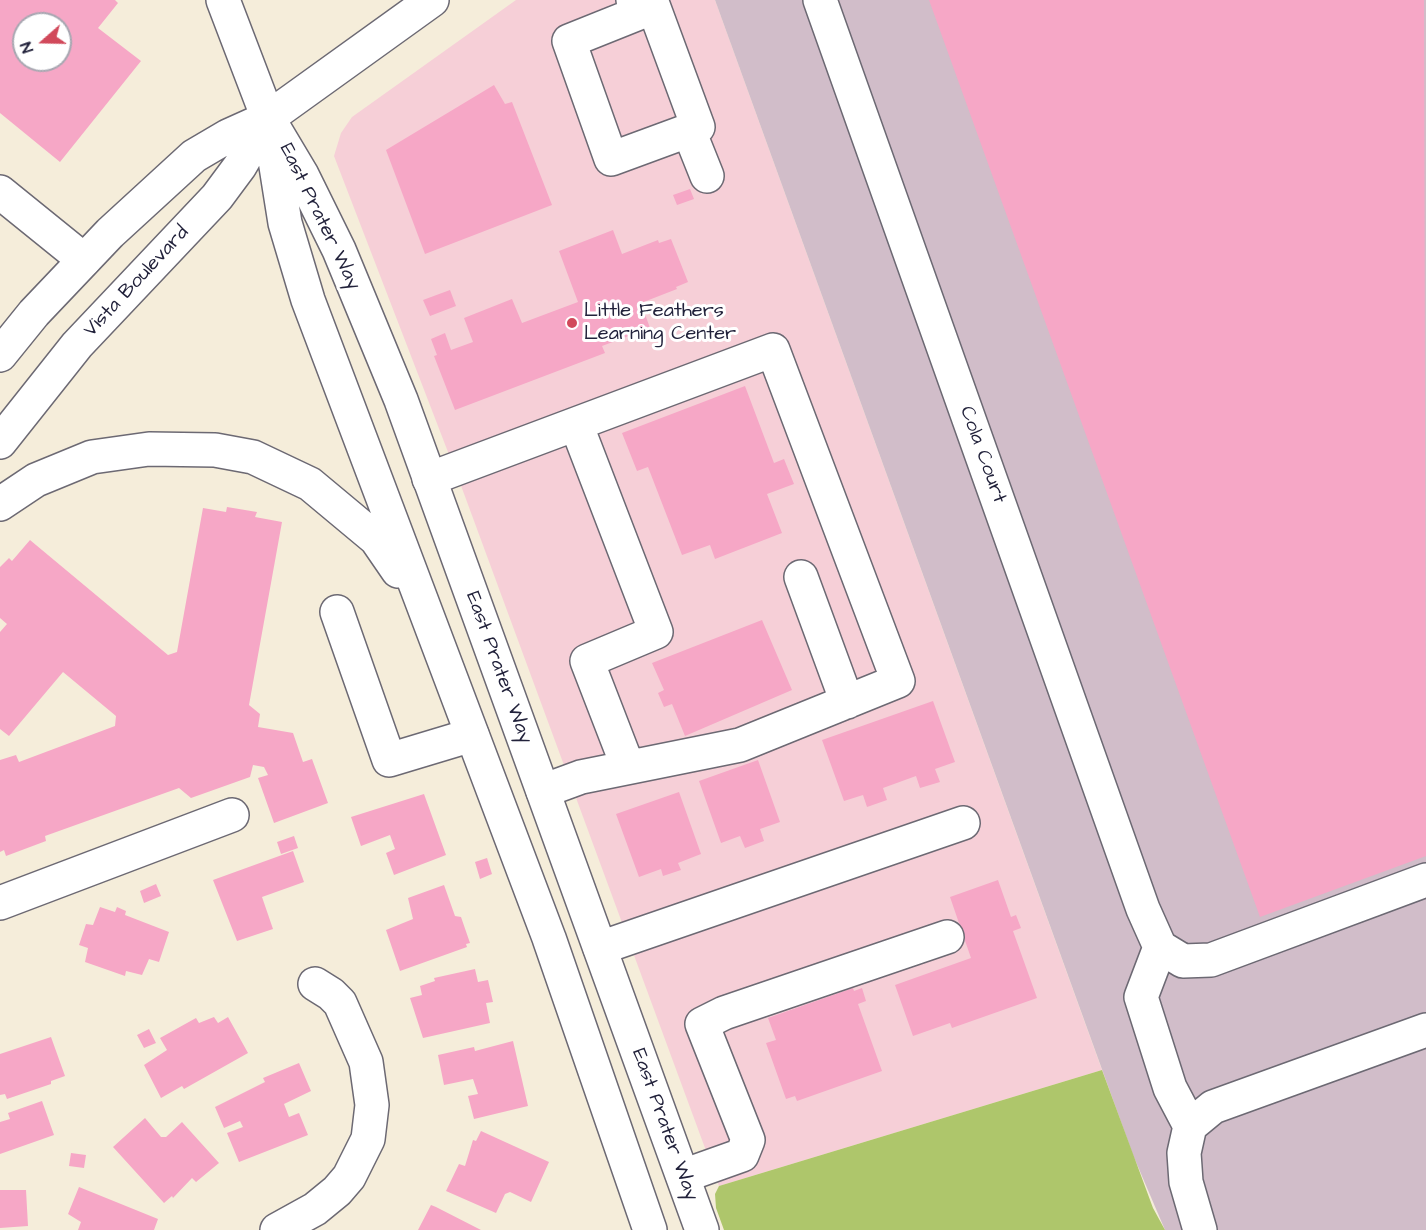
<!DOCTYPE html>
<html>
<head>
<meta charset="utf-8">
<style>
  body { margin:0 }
  #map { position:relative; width:1426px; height:1230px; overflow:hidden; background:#f5edda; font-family:"Architects Daughter",sans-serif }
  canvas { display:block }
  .north { position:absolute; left:12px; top:12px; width:60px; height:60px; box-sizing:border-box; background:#fff; border:2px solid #a7a7b1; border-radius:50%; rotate:250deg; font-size:16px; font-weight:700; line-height:24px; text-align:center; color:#22223b }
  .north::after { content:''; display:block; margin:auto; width:21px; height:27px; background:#d1495b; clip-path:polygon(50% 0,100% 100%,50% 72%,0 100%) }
</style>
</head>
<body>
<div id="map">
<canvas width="1426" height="1230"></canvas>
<div class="north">N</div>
</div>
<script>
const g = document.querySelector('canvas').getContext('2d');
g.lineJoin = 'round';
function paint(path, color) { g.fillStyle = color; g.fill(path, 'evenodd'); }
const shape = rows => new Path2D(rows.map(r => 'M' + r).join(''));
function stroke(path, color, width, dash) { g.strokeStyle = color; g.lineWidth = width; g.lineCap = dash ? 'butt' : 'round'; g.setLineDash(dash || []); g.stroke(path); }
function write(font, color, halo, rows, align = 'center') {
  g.font = font + ' "Architects Daughter",sans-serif'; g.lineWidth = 6; g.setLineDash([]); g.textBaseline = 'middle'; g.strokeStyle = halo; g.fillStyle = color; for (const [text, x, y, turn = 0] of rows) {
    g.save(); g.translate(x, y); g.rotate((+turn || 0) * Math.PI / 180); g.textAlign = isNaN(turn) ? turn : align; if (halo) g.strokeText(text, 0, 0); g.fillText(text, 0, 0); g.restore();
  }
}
paint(shape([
  [516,0,715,0,1102,1070,719,1186,463,491,334,156,341,133,352,117]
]), '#f6cfd7');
paint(shape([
  [715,0,1426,0,1426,1230,1165,1230,1133,1155]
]), '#d1bdc9');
paint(shape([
  [1102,1070,1153,1208,1165,1230,724,1230,716,1208,715,1194,719,1186]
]), '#aec66b');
paint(shape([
  [0,0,115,0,118,3,98,28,141,61,60,162,0,113],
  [24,24,60,24,60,60,24,60],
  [929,0,1424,0,1426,856,1260,917],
  [494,85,505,104,512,102,552,205,425,254,386,150],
  [690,189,694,199,677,205,673,195],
  [613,230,622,254,658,240,659,243,671,239,688,282,676,287,677,289,641,303,650,328,602,346,605,353,455,410,434,356,437,355,431,339,445,333,451,350,473,342,464,318,512,299,522,323,578,302,559,251],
  [450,290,456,306,430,316,423,300],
  [745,386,774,463,784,459,794,484,767,494,782,533,715,559,710,545,682,555,648,467,637,471,622,433],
  [227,507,257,512,255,517,282,522,249,705,260,714,258,727,293,733,303,762,312,759,328,803,274,823,258,778,268,775,264,767,253,765,250,777,191,798,179,788,45,836,46,841,6,856,4,850,0,852,0,760,16,755,19,762,115,726,116,716,63,672,9,736,0,729,0,632,7,624,0,618,0,567,9,558,12,561,30,540,168,655,177,652,203,508,226,512],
  [762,620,792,690,685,736,672,704,664,707,658,693,664,690,652,663],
  [933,701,955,762,935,769,940,782,920,788,916,776,883,788,887,800,867,807,863,795,844,801,822,740],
  [758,760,780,822,760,829,764,841,745,848,740,836,721,843,699,781],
  [679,792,701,854,678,863,681,870,663,876,661,869,639,877,616,814],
  [424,794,446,855,394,875,386,853,395,849,390,835,361,846,351,817],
  [294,836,298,848,281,854,277,842],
  [293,851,304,882,262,897,273,929,237,941,213,880],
  [487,858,492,874,480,879,475,862],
  [998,880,1011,917,1016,915,1021,928,1013,931,1037,998,952,1028,950,1023,913,1036,895,985,971,958,950,897],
  [156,884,161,896,144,903,140,891],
  [444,885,455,916,461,917,470,943,466,944,467,947,400,971,386,930,413,919,408,898],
  [100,907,115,912,117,907,126,911,125,915,169,932,159,962,149,959,142,975,126,971,125,976,85,962,88,948,79,945,86,924,93,925],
  [475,969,478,982,488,980,493,1002,486,1003,490,1023,423,1038,410,998,422,995,420,986,435,981,434,978],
  [853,988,854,991,862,988,866,1001,858,1004,882,1071,797,1101,795,1096,786,1099,766,1043,776,1040,768,1018],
  [214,1017,218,1023,228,1017,248,1053,184,1089,182,1086,161,1098,144,1065,167,1050,160,1038,196,1018,199,1023],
  [149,1029,156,1043,144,1048,137,1035],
  [51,1037,65,1076,51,1081,51,1084,7,1099,5,1094,0,1095,0,1054],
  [513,1041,528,1106,474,1119,468,1096,478,1094,473,1079,444,1085,438,1055,474,1047,475,1051],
  [299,1063,311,1091,284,1104,289,1117,299,1113,308,1135,239,1162,227,1133,243,1127,240,1121,224,1128,215,1107,265,1082,263,1078],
  [42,1101,54,1135,0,1154,0,1122,10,1119,8,1113],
  [145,1118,161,1137,166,1137,182,1122,219,1163,196,1182,192,1178,173,1198,172,1196,164,1203,113,1147],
  [481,1131,549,1162,531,1202,510,1192,505,1194,496,1213,446,1191,459,1164,465,1166,473,1140,476,1141],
  [71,1153,86,1155,84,1168,69,1166],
  [79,1187,158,1219,154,1230,78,1230,81,1222,68,1214],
  [0,1190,26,1190,28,1226,0,1228],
  [431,1205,436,1207,481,1230,418,1230]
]), '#f6a7c6');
const minor = shape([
  [223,0,268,118],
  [633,0,639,13,569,41,611,159,698,127,653,5,639,13],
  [820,0,1143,909,1160,947,1183,961,1211,960,1426,880],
  [689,131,707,176],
  [0,192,84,260],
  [576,424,656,632,587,661,628,767],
  [429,479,773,350,898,681,740,745,581,777,543,791],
  [801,577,847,702],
  [337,612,389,760,472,735],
  [0,903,232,815],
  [1160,947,1141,997,1170,1088,1190,1126],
  [600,948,963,823],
  [683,1176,742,1155,748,1140,702,1024,724,1013,947,937],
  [277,1230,315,1209,337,1191,349,1177,368,1139,372,1105,366,1062,340,1003,331,994,315,984],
  [1200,1230,1186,1182,1184,1153,1190,1126,1213,1107,1426,1030]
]);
const major = shape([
  [268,118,302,175,339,250,401,400,702,1230],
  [271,135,285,223,308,300,549,938,650,1230],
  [0,355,34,313,110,233,194,156,228,136,268,118,432,0],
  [0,442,77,345,217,197,240,166,268,118],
  [0,504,36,480,92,457,149,449,215,450,253,457,310,484,376,539,398,571]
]);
stroke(minor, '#6c6973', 36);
stroke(major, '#6c6973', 36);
stroke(minor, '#fff', 33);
stroke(major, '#fff', 33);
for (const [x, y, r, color] of [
  [572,323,6,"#d1495b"]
]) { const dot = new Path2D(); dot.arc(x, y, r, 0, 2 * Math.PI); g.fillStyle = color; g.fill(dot); stroke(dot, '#fff', 2); }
write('20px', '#22223b', '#fff', [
  ["East Prater Way",319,217,64],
  ["Vista Boulevard",137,282,-47],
  ["Cola Court",982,455,70],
  ["East Prater Way",498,668,70],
  ["East Prater Way",664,1125,70]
]);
write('20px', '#22223b', '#fff', [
  ["Little Feathers",584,312],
  ["Learning Center",584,335]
], 'left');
</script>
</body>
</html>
